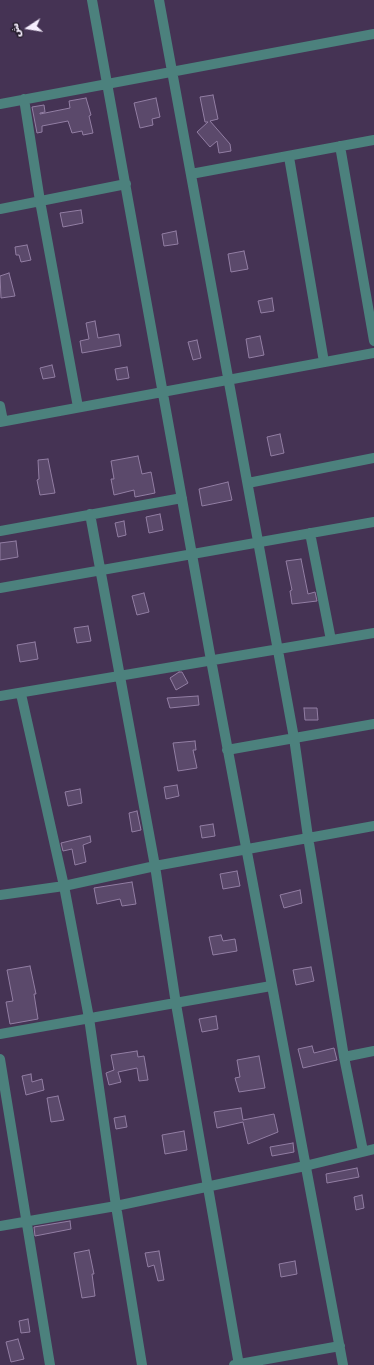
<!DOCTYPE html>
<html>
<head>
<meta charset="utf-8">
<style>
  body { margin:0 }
  #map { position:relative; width:374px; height:1365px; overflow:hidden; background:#453354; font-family:"DejaVu Sans","Noto Naskh Arabic",sans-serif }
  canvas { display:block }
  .north { position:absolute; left:8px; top:8px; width:40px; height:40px; -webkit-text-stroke:3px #271f2e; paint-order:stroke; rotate:258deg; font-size:11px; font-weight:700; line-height:16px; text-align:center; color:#f5edfd }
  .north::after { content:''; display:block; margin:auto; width:14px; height:18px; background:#f5edfd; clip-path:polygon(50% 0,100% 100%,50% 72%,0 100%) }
</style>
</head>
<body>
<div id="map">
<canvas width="374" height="1365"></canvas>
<div class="north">ش</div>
</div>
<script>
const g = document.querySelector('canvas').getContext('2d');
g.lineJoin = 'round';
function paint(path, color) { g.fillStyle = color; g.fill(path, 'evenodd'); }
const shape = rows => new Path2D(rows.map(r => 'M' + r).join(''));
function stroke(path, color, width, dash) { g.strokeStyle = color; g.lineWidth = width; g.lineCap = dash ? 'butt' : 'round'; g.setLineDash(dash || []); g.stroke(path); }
const building = shape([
  [213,95,218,119,210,121,230,144,231,151,219,153,217,141,210,147,197,132,208,122,205,122,200,97,213,95],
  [86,98,91,115,89,116,93,133,83,135,82,131,72,133,68,121,42,126,42,132,37,133,32,107,44,105,45,112,40,113,40,114,70,108,69,101,86,98],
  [156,98,160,117,152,119,153,125,140,128,134,103,156,98],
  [81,210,83,223,63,227,60,213,81,210],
  [176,231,178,244,164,246,162,234,176,231],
  [27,245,31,260,21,262,19,255,16,255,15,247,27,245],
  [244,251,248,269,231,272,228,254,244,251],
  [9,273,15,296,1,298,0,276,9,273],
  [272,298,274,311,261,313,258,301,272,298],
  [95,321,98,338,119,334,121,346,82,353,80,341,89,339,86,323,95,321],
  [260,336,264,355,249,358,246,339,260,336],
  [197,340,201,358,193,360,188,342,197,340],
  [52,365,55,377,43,379,40,368,52,365],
  [127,367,129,378,117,380,115,369,127,367],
  [280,434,284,453,271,456,267,437,280,434],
  [138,456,142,474,151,472,155,493,135,497,134,490,114,495,111,479,114,479,111,461,138,456],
  [48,459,55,493,40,495,37,480,39,479,38,460,48,459],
  [228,482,232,500,202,506,199,489,228,482],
  [160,514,163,530,149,533,146,517,160,514],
  [124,521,126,535,118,537,115,523,124,521],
  [16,541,18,557,0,560,0,543,16,541],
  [301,559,308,594,315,592,317,601,292,604,290,591,292,590,286,561,301,559],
  [144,593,149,612,137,615,132,596,144,593],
  [88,626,91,641,77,643,74,628,88,626],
  [35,642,38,659,20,662,17,645,35,642],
  [179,672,182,672,188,683,176,690,170,678,179,672],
  [198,696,199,705,170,708,167,698,198,696],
  [304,708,317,708,318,720,305,720,304,708],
  [195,741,196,750,193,750,197,768,178,771,173,743,195,741],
  [177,785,179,796,166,799,164,787,177,785],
  [80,789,82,803,68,806,65,792,80,789],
  [137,811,141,830,132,832,129,813,137,811],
  [213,824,215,836,202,838,200,826,213,824],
  [90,836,91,842,83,845,86,862,75,865,72,849,63,851,61,843,90,836],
  [237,871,240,886,223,889,220,874,237,871],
  [132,882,136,904,122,906,120,899,97,904,94,888,132,882],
  [300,890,302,903,284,908,280,895,300,890],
  [221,935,223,941,235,939,237,951,213,955,209,937,221,935],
  [30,966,36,994,34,994,38,1019,10,1024,6,1002,13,1001,7,970,30,966],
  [311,967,314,981,296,985,293,970,311,967],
  [216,1016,218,1029,202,1032,199,1019,216,1016],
  [312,1046,314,1053,334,1048,337,1060,303,1068,298,1049,312,1046],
  [137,1051,138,1057,144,1056,148,1080,139,1081,137,1068,118,1072,121,1082,109,1085,106,1073,114,1070,111,1055,137,1051],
  [259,1056,265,1088,239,1092,235,1078,240,1077,237,1060,259,1056],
  [31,1074,32,1082,42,1079,44,1090,26,1095,22,1076,31,1074],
  [58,1096,64,1120,51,1122,47,1098,58,1096],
  [241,1108,243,1120,274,1114,278,1132,248,1144,243,1122,217,1128,214,1112,241,1108],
  [125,1116,127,1127,116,1129,114,1118,125,1116],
  [184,1131,187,1150,165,1154,162,1135,184,1131],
  [293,1143,294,1152,272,1156,270,1147,293,1143],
  [357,1168,359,1177,327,1183,326,1174,357,1168],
  [362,1195,364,1208,356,1210,354,1197,362,1195],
  [70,1221,71,1229,35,1236,34,1227,70,1221],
  [89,1250,94,1274,92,1274,95,1296,82,1298,74,1253,89,1250],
  [159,1251,164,1280,158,1281,154,1265,148,1267,145,1253,159,1251],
  [295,1261,297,1274,281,1277,279,1264,295,1261],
  [28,1319,30,1332,21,1333,19,1321,28,1319],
  [18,1339,24,1359,11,1362,6,1342,18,1339]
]);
paint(building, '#5b496b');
stroke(building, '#927ea3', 1);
stroke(shape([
  [92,0,211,660,343,1365],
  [159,0,294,738,308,837,344,1057,363,1151],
  [24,99,40,201,78,407],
  [0,104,374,34],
  [340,146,374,341],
  [289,157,324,362],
  [191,174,374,140],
  [0,209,126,184],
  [0,406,3,421],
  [0,422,374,353],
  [248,483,374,458],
  [90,514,155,866,176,1004,239,1365],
  [0,531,182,498],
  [310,533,331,640],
  [0,588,374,522],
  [21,694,64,886,89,1018,116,1206,142,1365],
  [0,696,374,633],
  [227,750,374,724],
  [0,895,64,886,155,866,374,826],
  [0,1034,271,986],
  [344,1057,374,1051],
  [0,1059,50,1365],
  [0,1226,116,1206,305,1166,374,1149],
  [234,1365,340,1346]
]), '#4c817d', 10);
</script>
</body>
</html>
